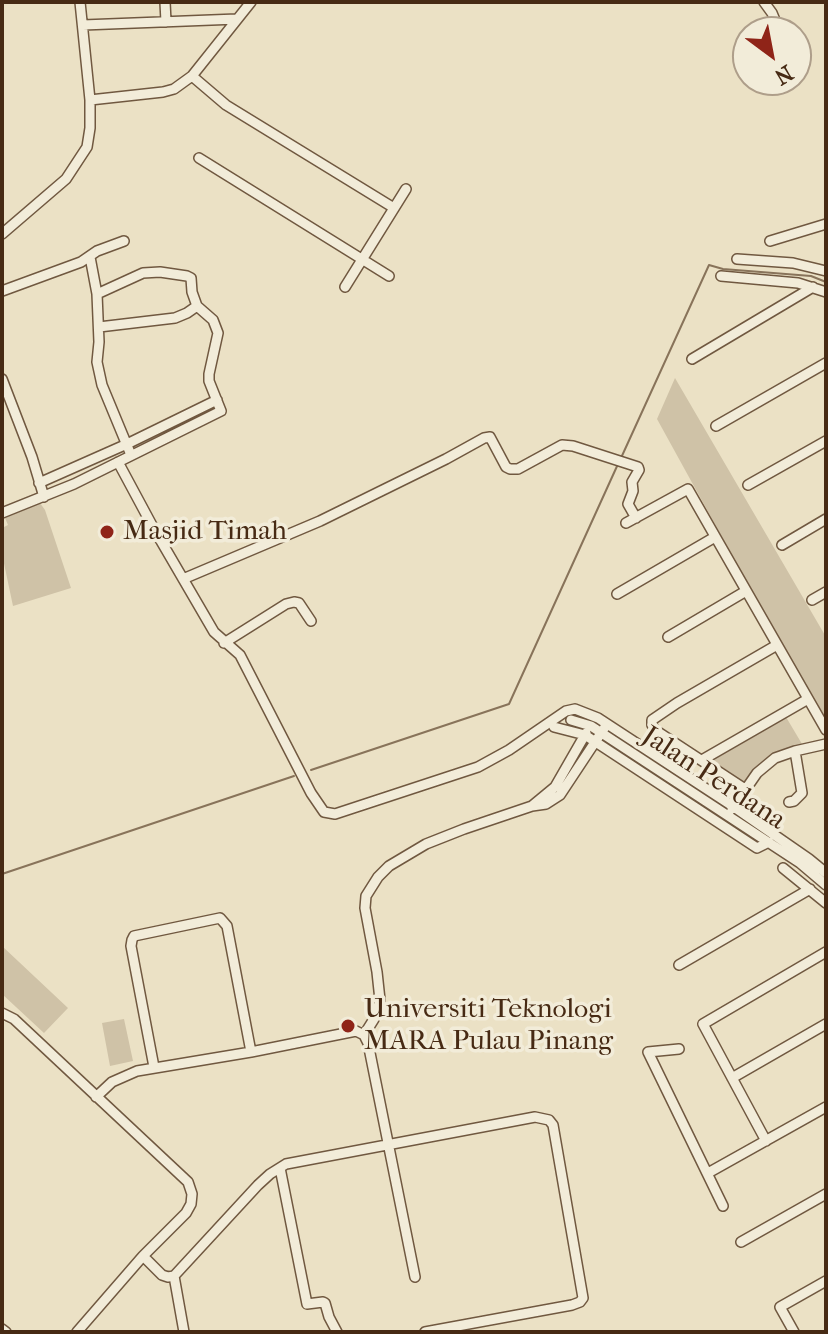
<!DOCTYPE html>
<html>
<head>
<meta charset="utf-8">
<style>
  body { margin:0 }
  #map { position:relative; width:828px; height:1334px; overflow:hidden; background:#ebe1c5; font-family:"IM FELL French Canon",serif }
  canvas { display:block }
  .frame { position:absolute; inset:0; border:4px solid #472a14; pointer-events:none }
  .north { position:absolute; left:732px; top:16px; width:80px; height:80px; box-sizing:border-box; background:#f2ecd9; border:2px solid #ae9e8a; border-radius:50%; rotate:148deg; font-size:22px; font-weight:700; line-height:32px; text-align:center; color:#472a14 }
  .north::after { content:''; display:block; margin:auto; width:28px; height:36px; background:#8f2418; clip-path:polygon(50% 0,100% 100%,50% 72%,0 100%) }
</style>
</head>
<body>
<div id="map">
<canvas width="828" height="1334"></canvas>
<div class="frame"></div>
<div class="north">N</div>
</div>
<script>
const g = document.querySelector('canvas').getContext('2d');
g.lineJoin = 'round';
function paint(path, color) { g.fillStyle = color; g.fill(path, 'evenodd'); }
const shape = rows => new Path2D(rows.map(r => 'M' + r).join(''));
function stroke(path, color, width, dash) { g.strokeStyle = color; g.lineWidth = width; g.lineCap = dash ? 'butt' : 'round'; g.setLineDash(dash || []); g.stroke(path); }
function write(font, color, halo, rows, align = 'center') {
  g.font = font + ' "IM FELL French Canon",serif'; g.lineWidth = 7; g.setLineDash([]); g.textBaseline = 'middle'; g.strokeStyle = halo; g.fillStyle = color; for (const [text, x, y, turn = 0] of rows) {
    g.save(); g.translate(x, y); g.rotate((+turn || 0) * Math.PI / 180); g.textAlign = isNaN(turn) ? turn : align; if (halo) g.strokeText(text, 0, 0); g.fillText(text, 0, 0); g.restore();
  }
}
paint(shape([
  [675,378,826,637,826,726,657,419],
  [40,503,45,510,71,588,13,606,2,554,2,528,8,525,5,518],
  [786,717,802,744,775,758,745,789,713,760],
  [2,946,68,1008,44,1033,2,994],
  [124,1019,133,1061,110,1066,102,1023]
]), '#cfc2a7');
stroke(shape([
  [621,458,709,265,723,269,811,276,826,282],
  [311,770,509,704,618,464],
  [2,874,294,776]
]), '#88735a', 2);
const street = shape([
  [165,2,166,22],
  [764,2,772,13,780,32],
  [83,25,237,19],
  [192,76,226,105,394,208],
  [90,100,163,92,174,89,192,76,251,2],
  [199,158,389,276],
  [2,234,66,179,87,147,90,128,90,100,80,2],
  [770,241,826,224],
  [90,257,97,294,99,342,97,362,102,385,131,455],
  [737,259,793,263,826,271],
  [721,276,798,283,826,292],
  [345,287,406,189],
  [2,291,81,262,97,251,124,241],
  [99,327,175,318,187,313,197,306],
  [692,359,813,287],
  [2,379,32,457,44,497],
  [716,426,826,363],
  [118,462,154,529,214,632,240,655,311,793,324,812,335,814,478,767,509,750,566,711,575,709,598,718,734,807,809,859,826,873],
  [39,483,127,444,217,400],
  [748,485,826,441],
  [2,513,74,484,221,411,209,381,209,374,218,333,213,320,197,306,192,292,191,278,187,276,160,272,143,273,97,294],
  [626,523,688,489,826,730],
  [782,545,826,519],
  [183,579,320,521,446,459,484,438,490,437,506,467,510,469,518,469,562,445,573,446,638,467,639,470,632,482,633,491,628,504,636,518],
  [617,594,715,537],
  [812,600,826,592],
  [668,637,746,591],
  [224,643,286,604,294,602,299,603,311,621],
  [571,720,591,726,800,863,826,885],
  [554,727,585,735,757,848,769,842],
  [702,760,808,699],
  [745,789,655,730,652,725,652,720,677,703,777,645],
  [789,802,794,801,802,793,795,751],
  [532,806,555,787,586,733],
  [732,809,757,773,775,758,795,751,826,744],
  [783,868,826,903],
  [679,965,810,889],
  [2,1013,14,1019,188,1182,192,1194,191,1204,186,1213,143,1256,77,1332],
  [364,1035,374,1019,380,1000,377,972,365,908,366,896,378,877,389,866,426,844,464,829,532,806,546,804,560,795,607,724],
  [679,1049,648,1052,723,1206],
  [154,1067,131,946,132,940,134,936,220,918,227,926,251,1052],
  [732,1078,826,1024],
  [96,1097,112,1082,137,1071,251,1052,356,1031,364,1035,368,1043,415,1277],
  [766,1141,703,1024,826,952],
  [280,1168,307,1304,323,1302,325,1303,329,1317,337,1332],
  [708,1173,826,1107],
  [741,1242,826,1194],
  [143,1256,162,1275,168,1277,174,1276,258,1185,270,1174,286,1164,535,1117,549,1120,553,1125,583,1298,580,1302,572,1305,425,1332],
  [174,1276,184,1332],
  [2,1329,6,1332],
  [794,1332,780,1307,826,1281]
]);
stroke(street, '#705840', 12);
stroke(street, '#f2ecd9', 9);
for (const [x, y, r, color] of [
  [107,532,8,"#8f2418"],
  [348,1026,8,"#8f2418"]
]) { const dot = new Path2D(); dot.arc(x, y, r, 0, 2 * Math.PI); g.fillStyle = color; g.fill(dot); stroke(dot, '#f2ecd9', 3); }
write('28px', '#472a14', '#f2ecd9', [
  ["Masjid Timah",123,532],
  ["Universiti Teknologi",364,1010],
  ["MARA Pulau Pinang",364,1042]
], 'left');
write('28px', '#472a14', '#f2ecd9', [
  ["Jalan Perdana",713,779,33]
]);
</script>
</body>
</html>
